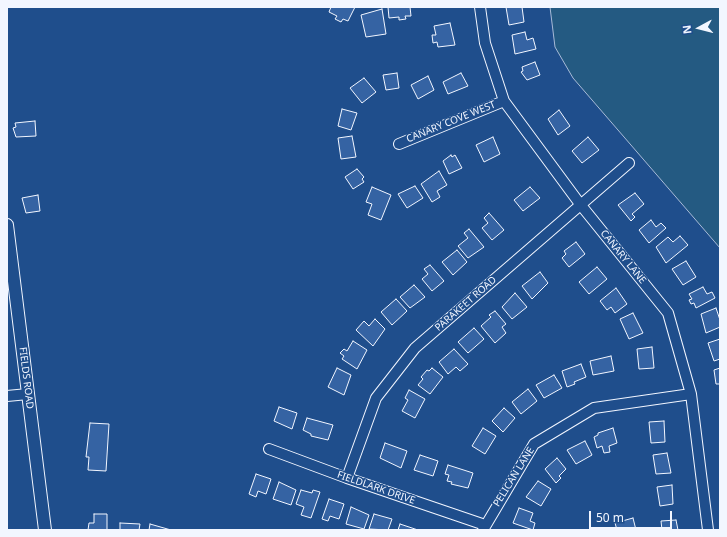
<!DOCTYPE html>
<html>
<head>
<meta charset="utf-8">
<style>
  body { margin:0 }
  #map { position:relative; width:727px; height:537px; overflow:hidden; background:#1f4e8c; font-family:"Noto Sans",sans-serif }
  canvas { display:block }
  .frame { position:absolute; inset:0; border:8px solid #f2f6ff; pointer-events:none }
  .north { position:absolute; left:679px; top:8px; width:40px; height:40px; -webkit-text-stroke:3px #1f4e8c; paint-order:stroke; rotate:263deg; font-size:11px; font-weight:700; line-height:16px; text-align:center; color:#f2f6ff }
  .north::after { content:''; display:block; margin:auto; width:14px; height:18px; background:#f2f6ff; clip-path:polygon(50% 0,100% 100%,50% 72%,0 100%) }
  .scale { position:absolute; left:589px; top:511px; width:83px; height:18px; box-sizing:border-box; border:2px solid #f2f6ff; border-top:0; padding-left:5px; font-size:12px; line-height:14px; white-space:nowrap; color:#f2f6ff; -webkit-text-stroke:3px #1f4e8c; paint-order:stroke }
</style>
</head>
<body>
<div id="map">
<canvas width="727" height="537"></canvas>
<div class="frame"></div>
<div class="north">N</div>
<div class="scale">50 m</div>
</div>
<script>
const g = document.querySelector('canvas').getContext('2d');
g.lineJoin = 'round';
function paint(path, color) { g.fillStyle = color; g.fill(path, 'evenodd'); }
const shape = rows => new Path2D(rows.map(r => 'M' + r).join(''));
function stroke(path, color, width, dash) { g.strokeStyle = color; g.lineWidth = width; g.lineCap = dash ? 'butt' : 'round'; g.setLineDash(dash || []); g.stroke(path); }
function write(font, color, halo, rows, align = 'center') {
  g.font = font + ' "Noto Sans",sans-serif'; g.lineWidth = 3; g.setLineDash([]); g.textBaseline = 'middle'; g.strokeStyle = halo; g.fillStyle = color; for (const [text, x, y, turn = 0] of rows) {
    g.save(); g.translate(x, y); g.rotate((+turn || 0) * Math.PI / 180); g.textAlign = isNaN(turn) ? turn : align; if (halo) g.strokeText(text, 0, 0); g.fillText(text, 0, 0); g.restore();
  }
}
const green = shape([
  [550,7,720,7,720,248,573,78,555,47,550,7]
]);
paint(green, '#245a82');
stroke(green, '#a8bbd7', 1);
const building = shape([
  [331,7,355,7,348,21,343,19,341,22,335,19,337,16,329,12,331,7],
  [388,7,410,7,411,16,405,16,406,19,399,20,399,17,389,18,388,7],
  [506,7,522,7,524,22,509,25,506,7],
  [382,9,386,34,366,37,361,15,382,9],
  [450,23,455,45,438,47,437,42,433,43,432,35,436,35,434,26,450,23],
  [525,32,527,40,533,38,536,49,515,54,512,35,525,32],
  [535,62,540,75,527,80,521,72,523,71,522,67,535,62],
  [397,73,399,88,386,90,383,75,397,73],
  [461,73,468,86,448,94,443,82,461,73],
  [428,76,434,90,418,99,411,85,428,76],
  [364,78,376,92,362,103,350,88,364,78],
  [342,109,357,113,351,130,338,126,342,109],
  [559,110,570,126,558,135,548,119,559,110],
  [35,121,36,136,16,137,13,128,16,127,15,123,35,121],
  [352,136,356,157,341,159,338,138,352,136],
  [493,137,500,154,484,162,476,145,493,137],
  [588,137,599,150,582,163,572,151,588,137],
  [451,155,452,157,455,155,462,168,449,174,443,161,451,155],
  [357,169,364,177,362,179,364,182,353,189,345,177,357,169],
  [439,171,447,185,437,191,440,197,432,202,421,184,439,171],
  [415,186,423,198,407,208,398,194,415,186],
  [372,187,391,195,381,220,368,215,372,204,366,202,372,187],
  [530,187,540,198,523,211,514,200,530,187],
  [635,193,644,204,632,214,635,217,631,221,618,205,635,193],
  [38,195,40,211,26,213,22,198,38,195],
  [489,213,504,230,492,240,482,228,488,223,484,218,489,213],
  [651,220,656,227,661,223,666,228,649,243,639,230,651,220],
  [469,229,484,247,468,258,458,246,468,238,464,233,469,229],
  [680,236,688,245,666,263,656,247,668,237,673,242,680,236],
  [576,242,585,254,569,267,562,258,566,254,564,251,576,242],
  [457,250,467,262,453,275,442,262,457,250],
  [686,261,696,277,683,285,672,269,686,261],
  [430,265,444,281,432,291,422,279,428,274,424,269,430,265],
  [597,267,607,279,589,294,579,282,597,267],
  [540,272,548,283,532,299,522,286,540,272],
  [414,285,425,297,410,308,400,297,414,285],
  [703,287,707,294,712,292,715,298,696,308,694,303,691,304,689,300,692,299,689,294,703,287],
  [616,288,627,304,615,313,611,307,607,310,600,301,616,288],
  [515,293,527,307,512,319,502,307,515,293],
  [396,299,407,311,392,325,381,312,396,299],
  [716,308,720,320,720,327,706,333,701,314,716,308],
  [495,311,506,324,502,327,506,333,495,343,481,326,491,317,489,315,495,311],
  [633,313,643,333,629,339,620,319,633,313],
  [375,319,385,329,373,346,356,330,364,321,369,326,375,319],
  [474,328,484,339,468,353,458,342,474,328],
  [720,339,720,359,714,361,708,343,720,339],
  [353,341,367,350,357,369,342,359,344,356,340,353,344,349,347,351,353,341],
  [652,347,654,368,639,369,637,349,652,347],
  [454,349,468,364,460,371,456,367,448,374,439,362,454,349],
  [611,356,614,371,593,375,590,361,611,356],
  [581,364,586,377,574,382,575,384,567,387,562,371,581,364],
  [337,368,351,375,344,395,328,387,337,368],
  [432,368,443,377,430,394,418,385,423,379,421,377,427,370,429,371,432,368],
  [720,368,720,384,716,384,714,370,720,368],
  [554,375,562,388,544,398,536,385,554,375],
  [528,389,537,401,521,414,512,402,528,389],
  [409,390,425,399,415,418,402,411,408,400,405,398,409,390],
  [279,407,297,413,292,429,274,421,279,407],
  [504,408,515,418,503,432,492,421,504,408],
  [307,418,333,425,328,440,311,436,311,434,303,430,307,418],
  [664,421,665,442,651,443,649,422,664,421],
  [90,423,109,424,106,471,88,470,89,457,86,457,90,423],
  [483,428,496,436,485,454,472,446,483,428],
  [613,428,617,443,609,446,610,452,604,453,602,446,597,448,594,437,598,435,598,433,613,428],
  [585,441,592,455,576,464,567,450,585,441],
  [385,443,407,451,401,468,380,458,385,443],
  [667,453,671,473,656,474,653,455,667,453],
  [420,455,438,461,433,476,414,470,420,455],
  [557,458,566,469,559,476,561,478,556,483,545,469,557,458],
  [448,465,473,473,468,488,451,484,452,482,447,481,449,475,445,474,448,465],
  [256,474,271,479,266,494,258,491,256,497,249,494,256,474],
  [538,481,551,489,541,506,526,497,538,481],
  [279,482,296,490,291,505,273,499,279,482],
  [672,485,673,504,660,506,657,487,672,485],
  [301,490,312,493,313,490,320,492,311,518,301,515,304,507,296,504,301,490],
  [329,499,344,504,339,519,330,516,328,521,322,519,329,499],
  [351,507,369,515,364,529,346,524,351,507],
  [519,508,533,513,530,521,535,523,533,530,513,523,519,508],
  [94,514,107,514,107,530,88,530,89,523,94,523,94,514],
  [374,514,392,519,388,530,369,529,374,514],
  [633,518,636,530,617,530,615,523,633,518],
  [676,520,678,530,662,530,661,521,676,520],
  [120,523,140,524,139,530,120,530,120,523],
  [150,524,171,530,149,530,150,524],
  [400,524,418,530,398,530,400,524]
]);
paint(building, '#3563a3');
stroke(building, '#f2f6ff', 1);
const minor = shape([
  [480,7,485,43,504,101,580,204,668,313,691,394,708,530],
  [399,144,504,101],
  [7,396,28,394],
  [269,449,347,478,485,525],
  [347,478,376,398,415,348,629,163],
  [483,530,534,444,594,408,691,394]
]);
const tertiary = shape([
  [7,225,45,530]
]);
stroke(minor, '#f2f6ff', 12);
stroke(tertiary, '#f2f6ff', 14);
stroke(minor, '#1f4e8c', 10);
stroke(tertiary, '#1f4e8c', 12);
write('10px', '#f2f6ff', '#1f4e8c', [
  ["CANARY COVE WEST",451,122,-22],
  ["CANARY LANE",623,257,51],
  ["PARAKEET ROAD",466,304,-41],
  ["FIELDS ROAD",26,378,83],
  ["PELICAN LANE",514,477,-58],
  ["FIELDLARK DRIVE",376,488,19]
]);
</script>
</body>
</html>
